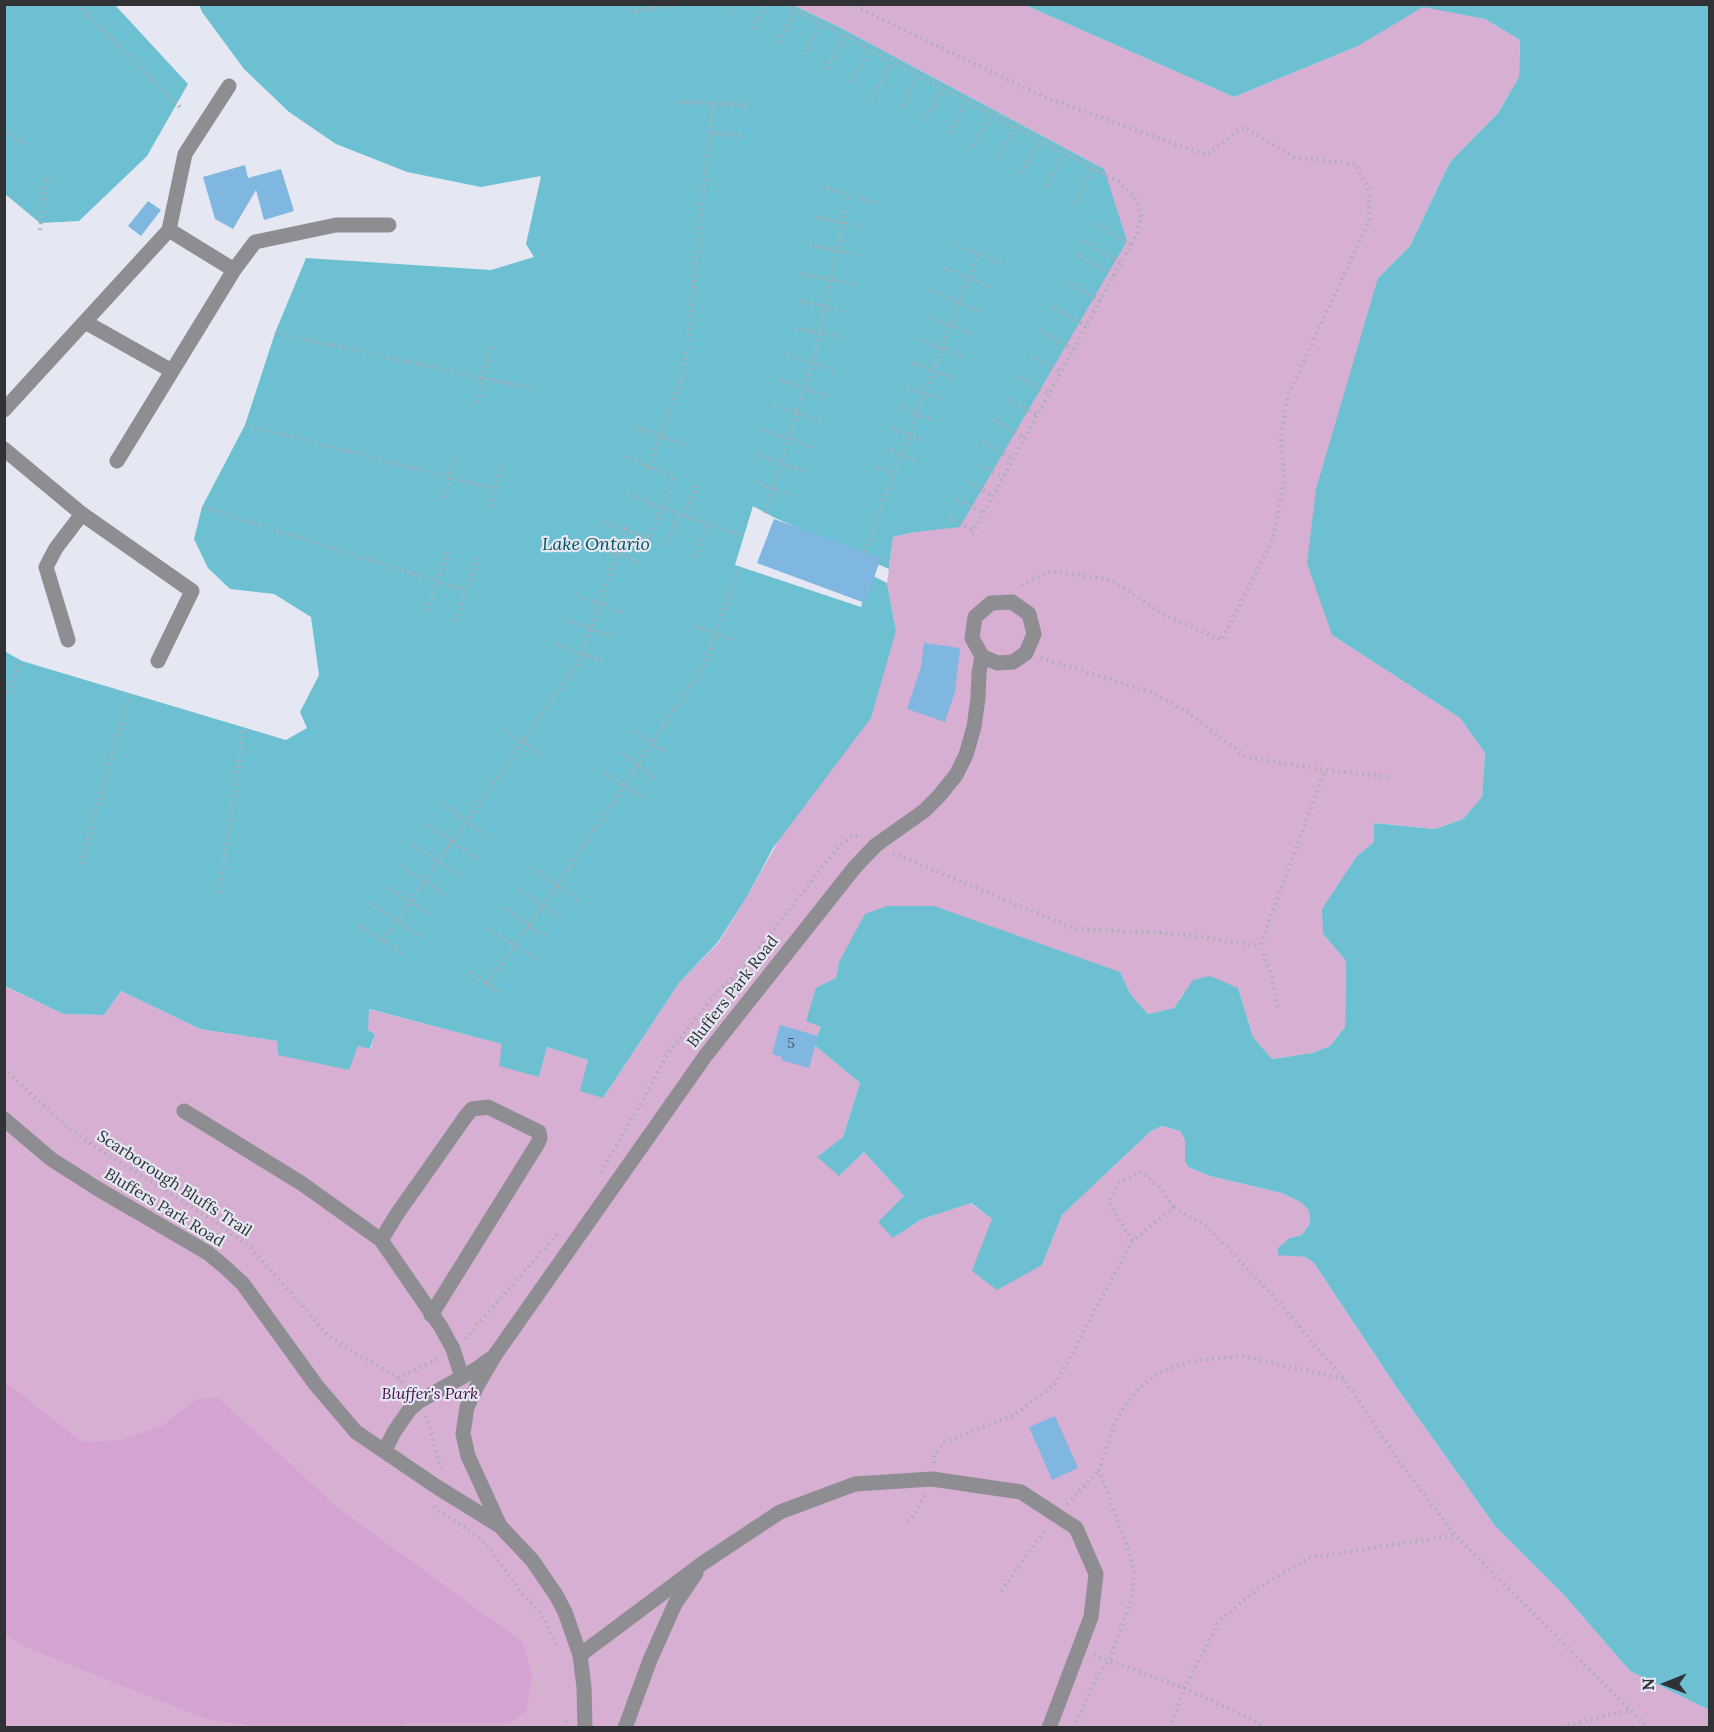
<!DOCTYPE html>
<html>
<head>
<meta charset="utf-8">
<style>
  body { margin:0 }
  #map { position:relative; width:1714px; height:1732px; overflow:hidden; background:#e5e8f2; font-family:Lora,serif }
  canvas { display:block }
  .frame { position:absolute; inset:0; border:6px solid #303235; pointer-events:none }
  .north { position:absolute; left:1636px; top:1654px; width:60px; height:60px; -webkit-text-stroke:4px #e5e8f2; paint-order:stroke; rotate:269deg; font-size:16px; font-weight:700; line-height:24px; text-align:center; color:#303235 }
  .north::after { content:''; display:block; margin:auto; width:21px; height:27px; background:#303235; clip-path:polygon(50% 0,100% 100%,50% 72%,0 100%) }
</style>
</head>
<body>
<div id="map">
<canvas width="1714" height="1732"></canvas>
<div class="frame"></div>
<div class="north">N</div>
</div>
<script>
const g = document.querySelector('canvas').getContext('2d');
g.lineJoin = 'round';
function paint(path, color) { g.fillStyle = color; g.fill(path, 'evenodd'); }
const shape = rows => new Path2D(rows.map(r => 'M' + r).join(''));
function stroke(path, color, width, dash) { g.strokeStyle = color; g.lineWidth = width; g.lineCap = dash ? 'butt' : 'round'; g.setLineDash(dash || []); g.stroke(path); }
function write(font, color, halo, rows, align = 'center') {
  g.font = font + ' Lora,serif'; g.lineWidth = 4.5; g.setLineDash([]); g.textBaseline = 'middle'; g.strokeStyle = halo; g.fillStyle = color; for (const [text, x, y, turn = 0] of rows) {
    g.save(); g.translate(x, y); g.rotate((+turn || 0) * Math.PI / 180); g.textAlign = isNaN(turn) ? turn : align; if (halo) g.strokeText(text, 0, 0); g.fillText(text, 0, 0); g.restore();
  }
}
paint(shape([
  [793,5,1025,5,1234,97,1358,46,1423,6,1485,19,1520,40,1519,77,1498,113,1450,162,1410,246,1378,278,1332,635,1460,718,1485,753,1482,798,1463,819,1435,829,1375,823,1374,842,1357,856,1323,934,1346,961,1345,1027,1330,1046,1312,1053,1272,1059,1253,1037,1238,988,1183,994,1174,1008,1148,1014,1131,995,1120,972,839,962,836,978,806,1020,821,1027,813,1044,860,1083,843,1137,817,1157,840,1175,864,1152,904,1196,893,1238,922,1219,970,1203,992,1219,1042,1265,1062,1215,1151,1131,1162,1126,1180,1131,1185,1140,1185,1161,1188,1167,1210,1176,1282,1193,1302,1203,1309,1211,1310,1223,1302,1235,1290,1238,1278,1254,1305,1257,1314,1263,1397,1388,1495,1526,1564,1595,1630,1671,1709,1710,1709,1727,5,1727,4,986,63,1014,104,1015,121,991,200,1029,277,1041,348,1070,358,1046,371,1049,375,1034,368,1030,368,1009,503,1044,539,1077,547,1047,588,1060,603,1098,679,983,719,942,748,895,896,631,887,583,893,537,915,532,1104,169,839,27]
]), '#d6afd2');
paint(shape([
  [5,1382,82,1442,121,1440,162,1426,197,1399,218,1398,338,1508,522,1642,532,1674,527,1710,509,1723,407,1723,400,1728,275,1728,209,1720,28,1648,5,1634]
]), '#d5a3d1');
paint(shape([
  [4,5,115,5,188,84,147,156,79,221,40,223,5,194],
  [199,5,793,5,839,27,1104,169,1127,241,960,527,915,532,893,537,887,583,896,631,871,718,773,848,748,895,718,942,679,983,603,1098,580,1091,588,1060,547,1047,539,1077,499,1066,502,1044,369,1009,368,1030,375,1034,370,1049,358,1046,349,1070,278,1055,277,1041,200,1029,121,991,104,1015,63,1014,5,986,4,651,22,661,286,740,307,728,300,712,319,675,311,617,274,594,230,589,208,568,194,539,202,507,245,425,275,333,306,258,491,270,534,257,526,244,541,176,481,187,407,172,336,144,289,112,244,69,202,12],
  [1025,5,1709,5,1709,1710,1630,1671,1564,1595,1495,1526,1397,1388,1314,1263,1305,1257,1278,1255,1278,1248,1290,1238,1302,1235,1310,1223,1309,1211,1302,1203,1282,1193,1210,1176,1188,1167,1185,1161,1185,1140,1180,1131,1162,1126,1151,1131,1062,1215,1042,1265,997,1290,972,1271,992,1219,971,1203,922,1219,893,1238,878,1222,904,1196,864,1152,839,1176,817,1157,843,1137,860,1083,813,1044,821,1027,806,1021,816,988,836,978,839,962,865,914,887,906,934,906,1120,972,1131,995,1148,1014,1174,1008,1193,980,1210,976,1238,988,1253,1037,1272,1059,1312,1053,1330,1046,1345,1027,1346,961,1323,934,1322,909,1357,856,1374,842,1374,823,1435,829,1463,819,1482,797,1485,753,1460,718,1332,635,1307,563,1316,489,1378,278,1410,246,1450,162,1498,113,1519,77,1520,40,1485,19,1423,7,1358,46,1234,97]
]), '#6dc0d1');
paint(shape([
  [753,506,773,517,889,569,887,583,869,574,861,607,735,565]
]), '#e5e8f2');
paint(shape([
  [245,165,248,178,281,169,294,211,264,220,256,190,233,229,215,219,203,177],
  [148,201,161,210,141,236,128,226],
  [774,519,881,558,865,603,757,563],
  [924,643,960,648,955,692,945,722,907,709,921,667],
  [780,1025,818,1036,809,1068,781,1060,782,1057,772,1054],
  [1055,1416,1078,1468,1052,1480,1029,1427]
]), '#7fb7e1');
stroke(shape([
  [77,4,181,108],
  [784,4,1119,182,1134,196,1142,218,1135,237,972,534],
  [850,4,1044,97,1206,155,1244,127,1294,157,1355,164,1368,188,1370,219,1288,395,1281,434,1284,480,1273,539,1222,640,1163,614,1111,580,1052,571,1024,583,1020,589],
  [630,12,676,4],
  [728,17,734,4],
  [753,28,766,4],
  [778,42,796,11],
  [804,54,821,24],
  [827,68,844,36],
  [851,81,869,50],
  [872,99,892,62],
  [678,102,748,105],
  [901,107,918,76],
  [924,121,943,89],
  [4,129,29,147],
  [710,133,742,136],
  [949,133,967,102],
  [973,146,992,115],
  [997,160,1016,127],
  [1022,173,1040,141],
  [1045,186,1065,154],
  [822,187,875,202],
  [1074,203,1093,169],
  [816,217,869,229],
  [1093,223,1131,245],
  [40,230,45,178,53,180],
  [1082,241,1121,263],
  [810,245,863,256],
  [955,245,1001,262],
  [1076,254,1114,276],
  [944,268,992,287],
  [802,274,858,285],
  [1068,282,1100,301],
  [930,290,981,312],
  [800,301,850,313],
  [1054,308,1086,326],
  [929,317,970,333],
  [796,328,844,338],
  [1041,331,1073,349],
  [275,333,534,389],
  [921,340,962,356],
  [787,355,834,371],
  [1031,356,1061,372],
  [912,363,953,378],
  [1019,377,1049,394],
  [780,380,827,396],
  [907,387,942,400],
  [1008,399,1037,415],
  [477,402,490,348],
  [773,405,820,421],
  [900,407,933,420],
  [994,420,1025,437],
  [245,425,495,489],
  [634,427,688,446],
  [892,428,925,441],
  [765,430,812,447],
  [983,442,1013,459],
  [886,448,915,461],
  [756,455,803,471],
  [624,456,649,467],
  [977,464,1003,477],
  [878,467,893,475],
  [749,480,795,496],
  [968,481,992,496],
  [627,493,662,508,743,536],
  [445,497,454,457],
  [958,500,983,513],
  [492,506,501,464],
  [202,507,465,590],
  [765,513,816,350,849,195],
  [686,516,696,485],
  [949,517,974,531],
  [601,522,626,529],
  [593,545,641,562],
  [666,545,679,514],
  [696,557,707,524],
  [862,557,978,254],
  [575,595,622,612],
  [427,610,449,548],
  [566,620,613,636],
  [455,621,478,558],
  [696,627,735,641],
  [556,644,604,662],
  [1041,658,1150,692,1186,711,1246,757,1325,770,1390,777],
  [4,699,22,661],
  [504,730,540,754],
  [634,731,669,755],
  [620,752,655,778],
  [606,773,643,797],
  [442,804,489,837],
  [429,825,475,858],
  [414,845,462,877],
  [893,853,1075,929,1180,934,1260,946],
  [81,863,129,694],
  [402,867,447,896],
  [532,868,578,900],
  [387,887,433,916],
  [517,889,563,919],
  [219,892,244,728],
  [370,903,421,937],
  [504,908,549,939],
  [360,926,405,955],
  [489,929,536,959],
  [383,940,577,664,626,529,649,539,662,508,674,476,649,467,685,365,713,103],
  [469,972,504,995],
  [487,984,557,886,702,668,740,567],
  [1278,1007,1272,977,1260,946,1325,770],
  [4,1068,67,1127,100,1150,217,1223,251,1248,327,1334,347,1348,398,1378,409,1389],
  [601,1172,643,1100,668,1053,711,999,750,960,839,846,853,835,862,837],
  [1132,1241,1109,1203,1118,1184,1142,1172,1160,1188,1174,1208],
  [465,1339,559,1232],
  [398,1378,440,1358],
  [426,1416,441,1469],
  [934,1463,934,1455,945,1442,1014,1415,1056,1383,1132,1241,1174,1208,1206,1226,1270,1292,1344,1379,1398,1460,1455,1535,1648,1728],
  [1067,1504,1099,1471],
  [435,1506,437,1510,463,1526,480,1539,493,1553,523,1595,542,1614,556,1644],
  [907,1521,915,1514,925,1495],
  [1001,1591,1046,1529],
  [1094,1655,1184,1688,1253,1720,1264,1728],
  [565,1728,566,1716],
  [1074,1728,1096,1678,1110,1659,1132,1597,1134,1573,1128,1549,1099,1471,1115,1421,1138,1389,1162,1371,1194,1361,1242,1356,1344,1379],
  [1170,1728,1184,1688,1219,1622,1257,1589,1309,1558,1455,1535],
  [1556,1728,1630,1710]
]), '#abaeb5', 4, [1.5, 4.5]);
stroke(shape([
  [169,230,185,154,229,86],
  [234,270,255,242,336,225,389,225],
  [85,322,172,371],
  [4,410,169,230,234,270,117,461],
  [4,449,82,514,192,591,158,661],
  [68,640,46,567,56,548,82,514],
  [184,1111,301,1183,381,1240,441,1327,453,1349,462,1377],
  [4,1119,51,1159,98,1189,208,1253,226,1268,243,1284,316,1385,356,1432,437,1487,500,1526,532,1560,556,1595,565,1612,580,1655,584,1687,585,1728],
  [381,1240,397,1214,466,1116,472,1109,488,1107,539,1132,540,1138,538,1143,431,1315],
  [385,1450,394,1432,410,1409,418,1402,478,1368,490,1359],
  [500,1526,468,1456,463,1434,467,1407,477,1386,495,1355,706,1055,855,867,876,845,924,811,939,796,956,775,966,755,974,727,978,698,979,673,982,656,972,638,975,617,991,603,1012,602,1029,614,1034,634,1026,653,1013,662,997,663,982,656],
  [580,1655,703,1563,780,1512,855,1484,932,1479,1021,1492,1076,1528,1096,1574,1091,1617,1049,1728],
  [625,1728,650,1660,675,1604,696,1573]
]), '#8e8d91', 15);
write('14px', '#445360', null, [
  ["5",791,1044]
]);
write('16px', '#303235', '#e5e8f2', [
  ["Bluffers Park Road",733,992,-52],
  ["Scarborough Bluffs Trail",174,1184,33],
  ["Bluffers Park Road",164,1208,31]
]);
write('italic 16px', '#470c46', '#e5e8f2', [
  ["Bluffer's Park",430,1394]
]);
write('italic 18px', '#04525d', '#e5e8f2', [
  ["Lake Ontario",596,545]
]);
</script>
</body>
</html>
